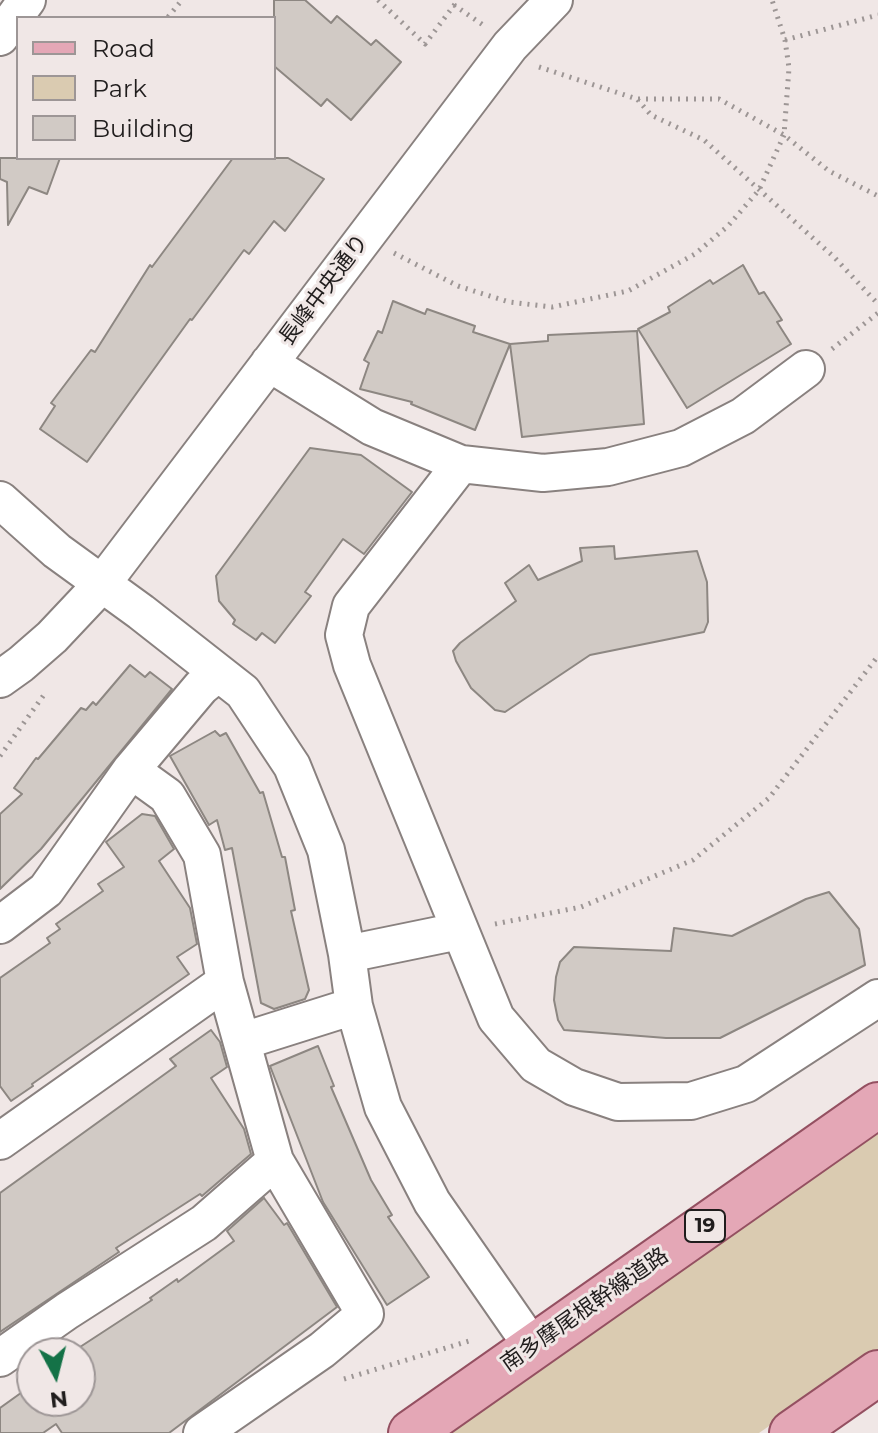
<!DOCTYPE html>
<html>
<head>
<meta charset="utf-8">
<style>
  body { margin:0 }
  #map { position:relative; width:878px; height:1433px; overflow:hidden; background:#f0e7e6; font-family:Montserrat,sans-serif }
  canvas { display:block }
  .legend { position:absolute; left:16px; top:16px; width:260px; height:144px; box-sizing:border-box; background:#f0e7e6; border:2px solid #9d9696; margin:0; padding:10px 14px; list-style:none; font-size:24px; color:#201d1d }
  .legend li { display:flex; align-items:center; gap:16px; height:40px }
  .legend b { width:40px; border:2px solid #9d9696 }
  .north { position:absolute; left:16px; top:1337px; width:80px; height:80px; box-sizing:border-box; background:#f0e7e6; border:2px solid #9d9696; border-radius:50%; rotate:173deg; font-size:22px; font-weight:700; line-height:32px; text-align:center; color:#201d1d }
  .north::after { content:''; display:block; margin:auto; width:28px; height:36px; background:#147247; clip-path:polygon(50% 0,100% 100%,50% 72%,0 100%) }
</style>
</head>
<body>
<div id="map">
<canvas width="878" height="1433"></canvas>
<ul class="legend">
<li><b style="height:10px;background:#e4a7b6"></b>Road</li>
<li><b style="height:22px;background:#dacbb1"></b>Park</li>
<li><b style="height:22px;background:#d1cac5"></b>Building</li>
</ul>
<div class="north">N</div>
</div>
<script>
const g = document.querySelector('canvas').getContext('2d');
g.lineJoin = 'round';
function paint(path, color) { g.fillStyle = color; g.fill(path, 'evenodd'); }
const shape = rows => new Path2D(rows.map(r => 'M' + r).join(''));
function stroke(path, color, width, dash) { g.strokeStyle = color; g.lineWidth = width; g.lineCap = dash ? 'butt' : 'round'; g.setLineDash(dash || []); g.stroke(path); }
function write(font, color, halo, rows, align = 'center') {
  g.font = font + ' Montserrat,"Noto Sans JP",sans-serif'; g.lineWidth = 6; g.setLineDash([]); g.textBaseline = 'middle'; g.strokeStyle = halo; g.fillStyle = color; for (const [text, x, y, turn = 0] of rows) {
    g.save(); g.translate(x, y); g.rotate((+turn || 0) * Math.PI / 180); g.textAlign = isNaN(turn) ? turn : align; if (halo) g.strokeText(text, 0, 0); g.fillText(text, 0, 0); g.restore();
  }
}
paint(shape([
  [878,1125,878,1351,759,1433,447,1433]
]), '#dacbb1');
const building = shape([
  [274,0,305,0,331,23,337,16,371,45,376,40,401,62,351,120,327,99,321,106,274,66,274,0],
  [0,158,60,158,47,194,29,187,8,225,7,182,0,179,0,158],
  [233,158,288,158,324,179,285,231,274,221,249,254,244,250,192,320,190,319,87,462,40,429,55,406,51,403,91,350,95,352,150,265,152,267,233,158],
  [743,265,759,294,764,292,782,320,777,322,791,344,687,408,638,329,670,312,668,307,710,280,713,284,743,265],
  [393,301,425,314,427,309,475,326,473,332,510,344,548,341,548,335,637,331,644,424,522,437,510,344,475,430,411,404,412,402,360,389,369,363,364,360,378,331,382,333,393,301],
  [310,448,361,455,412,492,364,554,343,539,305,592,311,596,275,643,262,633,256,640,233,624,235,620,219,601,216,576,310,448],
  [614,546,615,559,697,551,707,582,708,622,704,632,590,655,505,712,495,710,471,688,456,661,453,651,460,643,516,601,505,583,529,565,538,580,582,561,580,548,614,546],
  [130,665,145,677,150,672,172,689,41,849,0,889,0,814,22,794,14,788,36,758,38,759,81,708,86,710,93,702,96,705,130,665],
  [215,731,220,736,226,733,260,793,263,792,282,857,285,857,295,910,291,911,309,990,305,999,274,1009,261,1003,232,848,225,850,217,820,209,825,170,756,215,731],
  [142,814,155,816,174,849,159,861,190,908,197,944,177,957,189,974,32,1084,33,1086,11,1101,0,1086,0,978,50,943,47,938,60,929,56,924,103,891,98,884,124,867,106,842,142,814],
  [829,892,859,929,865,965,720,1038,666,1038,564,1030,558,1020,554,1000,556,977,560,962,574,947,671,951,674,928,732,936,806,899,829,892],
  [211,1030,220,1042,227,1067,211,1078,244,1129,251,1154,202,1196,200,1194,116,1248,119,1252,0,1332,0,1193,176,1066,170,1059,211,1030],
  [318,1046,334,1086,331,1087,371,1180,392,1215,388,1217,429,1277,387,1305,323,1202,270,1066,318,1046],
  [264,1198,284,1225,287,1223,337,1307,169,1433,62,1433,56,1424,43,1433,0,1433,0,1408,32,1385,32,1401,80,1401,80,1347,152,1300,150,1298,177,1279,178,1282,234,1241,227,1231,264,1198]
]);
paint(building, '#d1cac5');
stroke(building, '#8d8782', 2);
const minor = shape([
  [0,37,27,0],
  [269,363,372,427,461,464,543,473,608,467,681,448,743,416,806,369],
  [461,464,351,606,344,635,352,665,496,1018,536,1065,574,1087,618,1102,691,1101,746,1084,878,998],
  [0,500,57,551,141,612,243,692,292,766,326,850,347,954,354,1006,383,1107,432,1202,532,1346],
  [0,679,21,664,52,637,101,585,510,46,554,0],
  [131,770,201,687,217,674],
  [0,925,46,890,131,770,167,796,202,855,225,982,275,1161,365,1314,322,1350,202,1433],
  [347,954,459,931],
  [243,1041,354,1006],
  [0,1141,225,982],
  [0,1358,67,1311,204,1223,275,1161]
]);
const major = shape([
  [411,1433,878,1105],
  [792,1433,878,1373]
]);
stroke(minor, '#89817f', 40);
stroke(major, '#945061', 48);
stroke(shape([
  [378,0,425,44,458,0],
  [454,5,483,25],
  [168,17,182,0],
  [785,40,878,15],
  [539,67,637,99,651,115,704,140,834,257,878,304],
  [638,99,719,99,784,135,829,171,878,196],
  [394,253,458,286,509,302,552,307,628,291,695,254,728,226,759,190,784,135,789,68,785,40,772,0],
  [832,349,878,313],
  [0,756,46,692],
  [495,924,581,907,693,860,769,798,878,656],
  [344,1379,469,1341]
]), '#9d9695', 5, [2, 6]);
stroke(minor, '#fff', 36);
stroke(major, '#e4a7b6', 44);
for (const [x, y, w] of [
  [705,1226,40]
]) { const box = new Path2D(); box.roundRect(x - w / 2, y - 16, w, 32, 6); g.fillStyle = '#f0e7e6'; g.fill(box); stroke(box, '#201d1d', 2); }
write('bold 20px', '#201d1d', null, [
  ["19",705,1226]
]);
write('22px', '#201d1d', '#f0e7e6', [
  ["長峰中央通り",324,290,-53],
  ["南多摩尾根幹線道路",585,1310,-35]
]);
</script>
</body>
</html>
